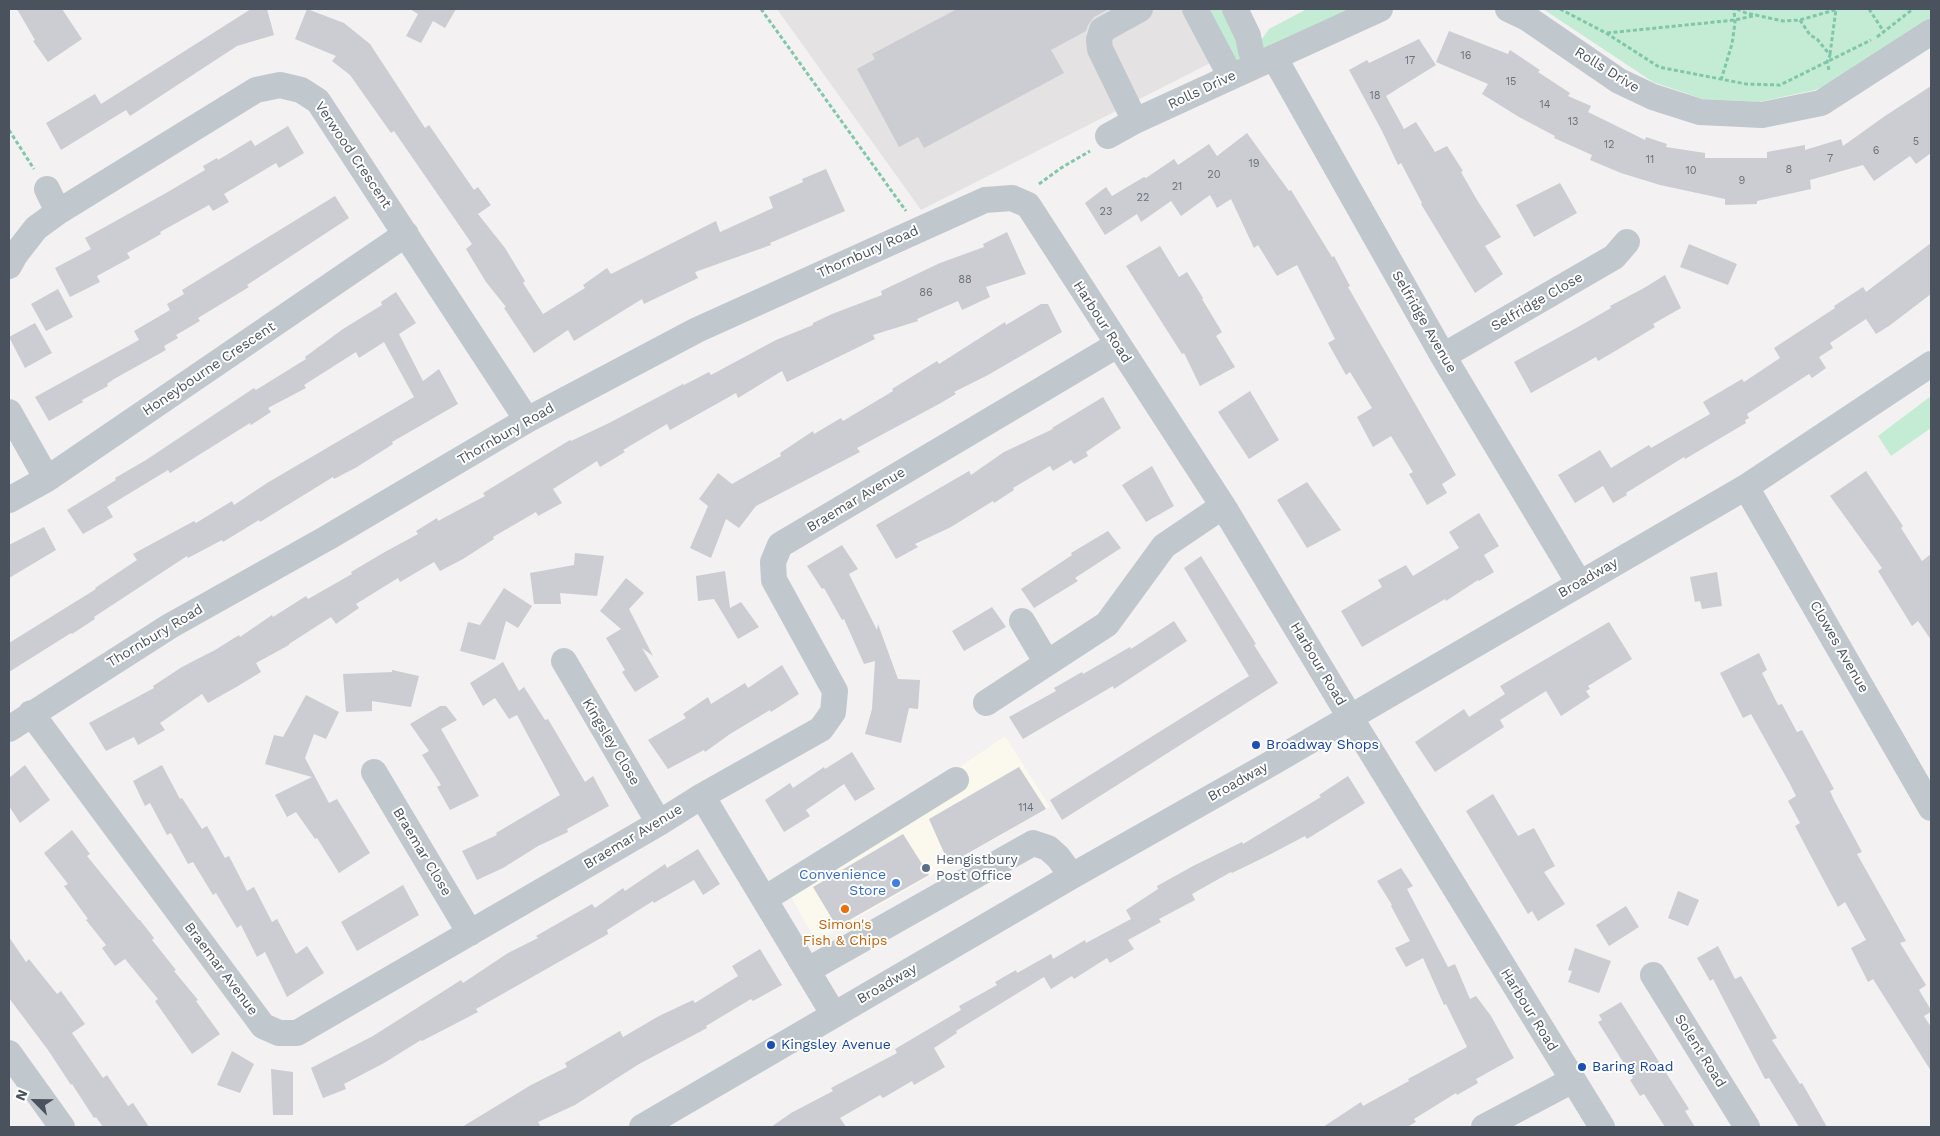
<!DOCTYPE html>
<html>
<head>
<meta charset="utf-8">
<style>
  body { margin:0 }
  #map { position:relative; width:1940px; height:1136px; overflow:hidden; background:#f3f1f1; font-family:"Work Sans",sans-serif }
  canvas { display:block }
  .frame { position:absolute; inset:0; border:10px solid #4a535d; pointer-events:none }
  .north { position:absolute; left:10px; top:1076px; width:50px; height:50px; -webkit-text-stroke:4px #fff; paint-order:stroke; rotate:293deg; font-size:14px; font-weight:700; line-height:20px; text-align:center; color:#4a535d }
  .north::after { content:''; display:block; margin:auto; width:18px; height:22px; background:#4a535d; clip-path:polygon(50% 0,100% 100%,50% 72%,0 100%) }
</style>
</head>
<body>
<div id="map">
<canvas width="1940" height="1136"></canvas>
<div class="frame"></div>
<div class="north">N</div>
</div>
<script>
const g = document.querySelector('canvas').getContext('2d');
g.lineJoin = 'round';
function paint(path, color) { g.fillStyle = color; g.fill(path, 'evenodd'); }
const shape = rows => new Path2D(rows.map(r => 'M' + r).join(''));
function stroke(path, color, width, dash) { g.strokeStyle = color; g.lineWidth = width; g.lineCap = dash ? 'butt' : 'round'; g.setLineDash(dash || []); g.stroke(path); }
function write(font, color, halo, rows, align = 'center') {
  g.font = font + ' "Work Sans",sans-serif'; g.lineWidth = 4; g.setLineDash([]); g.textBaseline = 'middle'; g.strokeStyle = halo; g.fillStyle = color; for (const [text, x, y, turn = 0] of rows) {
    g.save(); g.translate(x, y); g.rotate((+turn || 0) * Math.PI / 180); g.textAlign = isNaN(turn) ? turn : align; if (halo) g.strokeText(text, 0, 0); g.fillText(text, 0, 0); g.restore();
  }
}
paint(shape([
  [1005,736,1050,807,819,940,813,936,782,881,865,832]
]), '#fbf8ed');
paint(shape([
  [777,9,1206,9,1230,53,921,210]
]), '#e4e2e2');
paint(shape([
  [1206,9,1230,9,1248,61,1238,61,1233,58],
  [1307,9,1355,9,1259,54,1259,43,1269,29],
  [1543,9,1931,9,1931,21,1855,72,1815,90,1759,102,1703,99,1653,82],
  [1931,396,1931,428,1891,456,1878,436]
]), '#c4ecd5');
paint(shape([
  [17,9,62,9,82,39,48,62,33,41,35,40],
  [251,9,267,9,274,35,237,46,130,116,126,110,61,150,46,123,95,94,101,104],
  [307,9,344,23,370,44,425,128,429,125,474,190,478,187,491,205,478,214,505,248,525,281,523,283,543,314,585,288,583,285,607,268,611,274,716,221,720,232,773,208,769,197,803,182,802,179,826,169,845,211,770,243,771,245,695,272,698,278,644,304,642,299,574,341,568,330,534,353,504,308,506,307,486,282,466,249,472,244,394,131,391,133,350,75,332,61,336,56,295,39],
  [410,9,456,9,445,28,433,21,421,43,406,36,418,14],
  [957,9,1109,9,1094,17,1088,25,1086,31,1051,50,1064,73,924,148,918,137,899,147,857,69,875,59,872,54],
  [1449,31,1508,54,1510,50,1540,70,1538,72,1570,93,1568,96,1591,106,1588,112,1645,140,1646,137,1667,144,1666,147,1705,153,1705,158,1767,158,1767,152,1805,145,1805,150,1841,139,1843,146,1885,116,1931,86,1931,153,1916,164,1910,156,1874,181,1863,165,1810,180,1811,189,1757,201,1757,204,1725,205,1725,199,1660,185,1621,173,1590,160,1592,155,1554,138,1555,136,1519,117,1482,94,1488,84,1436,62],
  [1419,39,1436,65,1386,96,1404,129,1416,122,1435,152,1447,146,1463,171,1461,172,1477,200,1501,237,1485,246,1503,274,1475,293,1421,204,1422,203,1401,163,1398,165,1382,131,1349,70,1367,60,1369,63],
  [288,126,304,153,279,168,276,163,224,194,229,202,213,211,209,205,160,232,161,234,127,253,130,258,97,276,100,282,70,297,55,268,91,249,85,238,166,193,205,170,203,166,217,158,218,160,251,140,255,146],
  [1247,133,1289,191,1291,190,1332,257,1334,256,1350,286,1348,287,1456,475,1442,484,1447,493,1427,505,1409,474,1413,472,1391,436,1373,447,1357,417,1372,408,1350,372,1346,375,1328,343,1335,339,1297,265,1277,276,1258,245,1254,248,1231,199,1217,208,1210,195,1181,216,1171,201,1141,222,1137,214,1105,235,1085,203,1106,187,1112,196,1144,177,1146,178,1174,159,1178,165,1209,144,1217,156],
  [1560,183,1577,213,1534,237,1516,205],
  [335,196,349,218,247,285,249,287,198,318,200,321,176,335,178,338,164,346,166,350,114,379,107,384,108,386,82,400,83,402,49,421,35,397,139,340,134,331,170,310,167,304,184,294,182,290],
  [1007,232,1026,274,986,287,990,297,962,310,958,301,917,319,918,321,873,335,875,339,787,382,782,371,738,398,736,393,670,430,667,424,623,450,625,452,600,467,597,461,553,489,562,503,538,516,536,512,493,537,494,539,463,559,440,571,434,562,400,582,398,578,356,604,359,608,336,624,331,617,289,644,289,645,256,663,261,672,238,686,208,703,202,694,160,723,165,730,138,745,134,737,106,751,89,723,154,688,153,686,182,667,215,650,239,635,240,637,272,615,273,617,306,596,308,599,352,574,351,572,383,553,418,534,416,531,437,518,438,521,485,496,483,493,570,440,571,441,609,423,683,384,684,385,709,372,711,375,776,340,813,325,813,323,832,314,882,295,881,291,940,263,984,247,983,244],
  [1931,243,1931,294,1889,326,1876,334,1866,319,1830,343,1833,348,1819,357,1826,368,1812,378,1809,374,1747,414,1749,418,1745,420,1746,423,1685,459,1684,457,1626,493,1627,495,1613,503,1603,486,1575,503,1558,475,1600,450,1611,468,1649,445,1651,448,1710,414,1703,402,1742,379,1744,382,1780,358,1774,348,1835,308,1834,306,1863,287,1866,292],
  [1689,244,1737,264,1728,285,1680,267],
  [1160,246,1179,277,1187,272,1203,298,1202,299,1222,332,1216,336,1235,367,1200,386,1184,353,1182,354,1126,266],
  [1665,275,1681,308,1653,324,1655,327,1617,350,1598,361,1596,357,1531,393,1514,362,1578,327,1611,308,1610,306,1644,288],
  [58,289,73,317,46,331,31,304],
  [396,292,416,323,399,334,423,381,439,369,458,404,392,442,393,444,357,467,334,479,333,477,260,522,259,520,223,542,222,540,188,558,187,556,94,617,95,619,72,634,71,633,9,672,9,643,96,589,95,588,137,560,133,554,194,521,196,523,232,501,234,505,267,483,414,397,384,342,359,358,356,352,304,385,306,388,268,408,271,412,251,425,250,423,170,473,168,470,107,507,113,517,83,534,67,510,116,480,115,478,146,460,254,388,256,390,306,359,305,357,343,329,382,305,381,302],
  [1041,304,1048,304,1062,332,988,375,954,392,956,394,939,404,857,448,860,452,756,506,739,528,726,519,711,558,690,548,708,506,699,499,718,473,732,484,781,456,780,453,813,431,814,434,841,418,843,421,893,391,892,389,937,361,939,364,1005,322,1006,325],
  [35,323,52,353,25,368,9,337],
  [1250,391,1279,440,1249,459,1218,412],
  [1103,397,1121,428,1086,452,1088,456,1074,464,1071,460,1053,471,1050,466,1013,488,1014,490,994,503,993,501,951,527,915,544,918,547,896,559,876,525,969,471,971,475,1004,452,1053,429,1052,428],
  [1152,466,1174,506,1146,522,1122,485],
  [1866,471,1903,526,1901,528,1922,561,1931,554,1931,640,1918,621,1912,626,1878,571,1882,568,1830,496],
  [1307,482,1341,530,1307,548,1277,500],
  [1479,513,1499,546,1484,555,1494,572,1479,581,1478,580,1446,601,1445,599,1362,647,1341,611,1382,587,1378,580,1406,565,1413,576,1459,548,1449,532],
  [44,527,56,550,9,578,9,545],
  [1108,531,1121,548,1075,578,1078,581,1034,608,1021,589,1072,555,1071,553],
  [842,545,858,569,849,574,877,630,878,624,898,679,920,680,918,709,909,708,901,743,865,734,872,709,875,661,864,664,844,619,842,620,824,588,822,589,807,566],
  [575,553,604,556,597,596,560,593,561,604,534,604,530,573,574,565],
  [1201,556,1256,644,1254,645,1278,683,1062,820,1050,800,1249,676,1184,568],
  [725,571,730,608,741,602,759,627,738,639,714,599,698,601,696,576],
  [1717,572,1722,606,1702,609,1700,601,1695,602,1690,577],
  [626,578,644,593,629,609,653,656,642,648,659,677,635,692,622,672,625,670,606,638,621,629,600,611],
  [504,588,532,606,518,628,506,621,495,660,460,651,468,622,480,625],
  [992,607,1006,627,964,651,952,631],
  [1174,621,1187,641,1114,689,1113,686,1023,739,1009,717,1056,691,1054,688,1082,672,1083,674,1130,647,1131,649],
  [1609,622,1632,659,1588,686,1590,689,1586,691,1590,697,1561,716,1546,691,1500,720,1504,727,1435,772,1415,742,1464,709,1469,717,1505,694,1500,686],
  [1759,653,1767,670,1762,673,1778,705,1782,704,1797,732,1802,730,1834,789,1830,791,1834,800,1862,852,1857,854,1906,941,1900,943,1926,985,1919,990,1931,1010,1931,1012,1924,1016,1931,1027,1931,1071,1873,979,1868,982,1851,948,1866,940,1845,902,1838,907,1823,879,1795,826,1800,823,1788,801,1796,796,1790,784,1751,714,1743,718,1720,673],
  [503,662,519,691,524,687,545,720,548,719,585,782,593,776,609,806,567,829,568,832,538,846,503,868,477,880,462,851,497,835,496,833,560,795,517,715,509,719,495,698,483,706,470,683],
  [782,665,799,694,771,712,770,710,730,734,705,752,704,750,668,769,648,740,686,718,683,714,708,697,711,704,745,683,748,688],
  [392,670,419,676,411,707,372,701,372,711,346,712,343,674,392,672],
  [306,695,339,712,326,739,314,734,305,758,329,803,337,799,370,853,339,873,317,838,315,839,296,812,287,817,275,795,312,777,265,764,274,735,283,737],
  [440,706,446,706,457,720,441,729,479,796,450,810,437,787,441,785,422,755,429,751,410,724],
  [852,752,875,789,855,801,844,784,806,810,810,816,784,832,765,800,790,783,793,788,824,767,825,769],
  [25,765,50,800,20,823,9,806,9,778],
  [162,765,180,799,182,798,202,829,207,826,225,858,229,856,247,891,254,887,272,922,277,919,296,954,307,946,324,973,287,997,265,952,257,957,241,925,237,928,216,893,213,895,193,862,188,864,171,833,167,835,150,803,145,806,133,781],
  [1019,767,1046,809,949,864,929,819],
  [1348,776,1365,803,1307,839,1305,836,1269,855,1232,873,1231,872,1192,894,1195,900,1159,919,1161,922,1128,940,1134,949,1110,963,1107,958,1074,979,1072,976,1051,989,1044,977,956,1031,957,1033,934,1048,945,1067,914,1085,912,1081,883,1098,880,1095,840,1118,846,1127,771,1127,791,1113,833,1091,831,1088,897,1053,895,1049,961,1010,959,1006,997,985,995,982,1016,970,1017,973,1051,954,1053,959,1085,940,1086,943,1131,919,1126,910,1158,889,1157,886,1193,866,1242,842,1243,844,1321,797,1319,795],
  [1493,794,1518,836,1534,828,1555,866,1544,872,1565,904,1538,921,1532,911,1528,914,1466,811],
  [72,830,90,854,87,856,139,920,140,920,154,938,152,940,176,970,174,971,198,1000,196,1001,220,1034,192,1054,155,1001,158,999,125,959,115,966,102,948,106,945,86,920,88,919,64,886,68,884,44,853],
  [903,834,929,875,837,927,813,887],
  [698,849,720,884,703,895,694,880,654,903,653,901,607,930,608,934,476,1009,478,1012,422,1041,421,1040,384,1063,344,1084,346,1089,323,1098,311,1068,373,1036,461,980,463,983,508,953,538,938,536,936,592,904,595,908,623,888,625,891,665,864,667,868],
  [1401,868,1413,886,1407,889,1448,967,1455,964,1470,999,1476,996,1491,1016,1514,1058,1476,1079,1478,1083,1457,1095,1456,1093,1414,1119,1416,1122,1407,1127,1323,1127,1361,1102,1363,1106,1409,1081,1408,1079,1467,1047,1446,1004,1444,1005,1423,958,1406,967,1395,948,1410,941,1391,906,1392,905,1377,881],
  [403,885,419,915,357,951,341,922],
  [1678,891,1699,900,1688,926,1668,918],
  [1626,906,1639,927,1609,946,1596,925],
  [9,937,26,962,29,959,57,994,61,991,85,1024,72,1033,103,1078,107,1075,128,1106,133,1103,149,1127,103,1127,96,1117,94,1118,72,1084,71,1085,48,1050,9,998],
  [1718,946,1735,979,1741,976,1777,1038,1772,1040,1800,1084,1802,1083,1827,1127,1799,1127,1769,1078,1765,1079,1713,979,1710,981,1697,958],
  [1575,948,1611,961,1599,993,1568,982,1572,971,1568,970],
  [760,949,782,985,753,1001,751,999,706,1026,707,1028,639,1064,575,1105,538,1122,541,1127,462,1127,531,1085,567,1067,565,1063,620,1031,623,1037,659,1016,693,1000,695,1003,738,976,732,966],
  [1621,1002,1689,1109,1685,1111,1695,1127,1665,1127,1644,1094,1640,1096,1630,1080,1633,1078,1598,1022,1602,1020,1599,1015],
  [232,1051,254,1064,240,1093,217,1085],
  [271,1069,293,1072,293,1115,273,1115]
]), '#cbcdd3');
stroke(shape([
  [761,9,906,211],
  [1560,9,1606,33,1659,67,1746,84,1780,85,1871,40],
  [1737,9,1746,13,1783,21,1800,20,1838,9],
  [1869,9,1884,32],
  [1800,20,1810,35,1817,39,1830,55,1827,62,1829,70],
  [1607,33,1735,20,1757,15],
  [1877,37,1913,9],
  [1830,54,1836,9],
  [1721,80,1732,44,1735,23,1734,9],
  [9,130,34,169],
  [1039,184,1061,168,1090,151]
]), '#7fc7a6', 3, [4, 2.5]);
stroke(shape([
  [1195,9,1231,77],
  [1235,9,1248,36,1251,51,1257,65],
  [1508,9,1527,18,1619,81,1653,97,1700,112,1762,115,1821,103,1931,32],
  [1274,57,1443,356,1579,583],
  [1135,121,1100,49,1099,40,1102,30,1140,9],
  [1108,136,1135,121,1231,77,1380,9],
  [47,189,58,212],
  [9,266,15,255,36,228,58,212,256,90,280,85,301,90,318,101,527,420],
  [1443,356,1614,257,1627,242],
  [9,412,47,479],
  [1746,487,1931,808],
  [9,500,47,479,406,234],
  [1022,621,1047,663],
  [564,661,659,823],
  [986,703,1107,624,1164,546,1223,506],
  [31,713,263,1026,279,1033,297,1033,659,823,702,796,821,729,833,712,835,691,774,580,773,562,780,545,1117,345],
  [9,729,170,626,327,538,527,420,697,330,985,200,1012,198,1028,205,1223,506,1350,717,1602,1127],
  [374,772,470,933],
  [702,796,834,1015],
  [766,898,956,780],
  [808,970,1033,843,1048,848,1058,857,1072,876],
  [1653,975,1747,1127],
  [9,1053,62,1127],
  [642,1127,1072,876,1270,764,1746,487,1931,364],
  [1484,1127,1573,1080]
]), '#c0c8ce', 26);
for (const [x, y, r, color] of [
  [1256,745,5,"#1a4fb4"],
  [926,868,5,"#5c6f8a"],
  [896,883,5,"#3f7fe0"],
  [845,909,5,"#e8710a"],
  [771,1045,5,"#1a4fb4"],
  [1582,1067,5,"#1a4fb4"]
]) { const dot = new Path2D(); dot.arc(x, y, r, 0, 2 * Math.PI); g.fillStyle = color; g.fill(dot); stroke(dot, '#fff', 2); }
write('11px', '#6a727a', null, [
  ["16",1466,56],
  ["17",1410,61],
  ["15",1511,82],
  ["18",1375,96],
  ["14",1545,105],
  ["13",1573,122],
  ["5",1916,142],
  ["12",1609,145],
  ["6",1876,151],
  ["7",1830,159],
  ["11",1650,160],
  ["19",1254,164],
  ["8",1789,170],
  ["10",1691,171],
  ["20",1214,175],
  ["9",1742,181],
  ["21",1177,187],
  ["22",1143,198],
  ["23",1106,212],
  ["88",965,280],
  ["86",926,293],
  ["114",1026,808]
]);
write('14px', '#4a535d', '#fff', [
  ["Rolls Drive",1607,70,32],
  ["Rolls Drive",1202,90,-25],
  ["Verwood Crescent",353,155,56],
  ["Thornbury Road",868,252,-24],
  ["Selfridge Close",1537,302,-30],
  ["Harbour Road",1102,322,57],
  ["Selfridge Avenue",1424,322,60],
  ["Honeybourne Crescent",209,369,-34],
  ["Thornbury Road",506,434,-30],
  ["Braemar Avenue",856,500,-31],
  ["Broadway",1588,578,-30],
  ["Thornbury Road",155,636,-31],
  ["Clowes Avenue",1839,647,60],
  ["Harbour Road",1318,664,59],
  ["Kingsley Close",611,742,59],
  ["Broadway",1238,782,-29],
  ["Braemar Avenue",633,837,-31],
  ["Braemar Close",422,852,59],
  ["Braemar Avenue",221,969,53],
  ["Broadway",887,984,-30],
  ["Harbour Road",1529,1010,58],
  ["Solent Road",1700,1051,58]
]);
write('14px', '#164399', '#fff', [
  ["Broadway Shops",1266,745],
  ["Kingsley Avenue",781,1045],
  ["Baring Road",1592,1067]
], 'left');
write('14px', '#4e5e75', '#fff', [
  ["Hengistbury",936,860],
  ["Post Office",936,876]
], 'left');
write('14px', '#366cbe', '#fff', [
  ["Convenience",886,875],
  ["Store",886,891]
], 'right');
write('14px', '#c56008', '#fff', [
  ["Simon's",845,925],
  ["Fish & Chips",845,941]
]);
</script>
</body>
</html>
